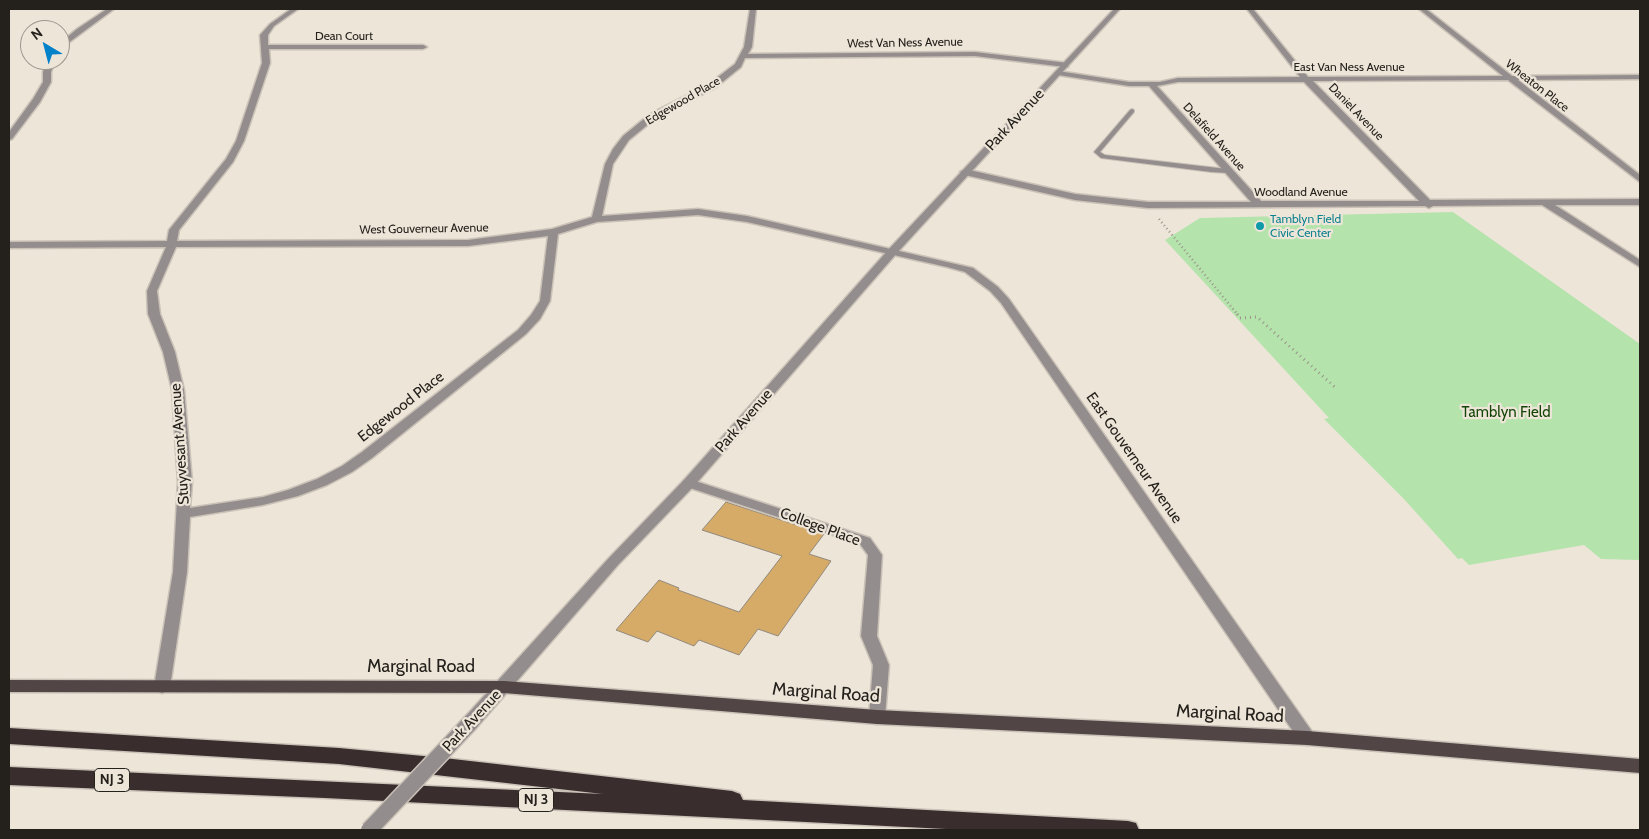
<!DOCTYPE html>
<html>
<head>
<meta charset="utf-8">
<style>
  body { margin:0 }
  #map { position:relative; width:1649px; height:839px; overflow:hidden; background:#eee5d9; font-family:Cabin,sans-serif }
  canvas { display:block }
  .frame { position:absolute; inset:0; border:10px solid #24211c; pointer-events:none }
  .north { position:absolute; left:20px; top:20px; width:50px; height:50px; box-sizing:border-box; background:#eee5d9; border:1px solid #9d978d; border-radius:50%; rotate:323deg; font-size:14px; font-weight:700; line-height:20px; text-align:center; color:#24211c }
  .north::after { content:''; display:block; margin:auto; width:18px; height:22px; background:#0381c9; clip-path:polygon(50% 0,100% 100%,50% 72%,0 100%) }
</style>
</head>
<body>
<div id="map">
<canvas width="1649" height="839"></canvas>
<div class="frame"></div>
<div class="north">N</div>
</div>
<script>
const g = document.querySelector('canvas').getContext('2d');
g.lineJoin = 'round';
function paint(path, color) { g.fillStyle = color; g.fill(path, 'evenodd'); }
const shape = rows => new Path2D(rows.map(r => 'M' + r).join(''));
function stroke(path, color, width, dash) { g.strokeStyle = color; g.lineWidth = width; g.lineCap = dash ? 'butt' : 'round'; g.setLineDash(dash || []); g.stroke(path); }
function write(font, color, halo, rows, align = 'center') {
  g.font = font + ' Cabin,sans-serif'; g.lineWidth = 4.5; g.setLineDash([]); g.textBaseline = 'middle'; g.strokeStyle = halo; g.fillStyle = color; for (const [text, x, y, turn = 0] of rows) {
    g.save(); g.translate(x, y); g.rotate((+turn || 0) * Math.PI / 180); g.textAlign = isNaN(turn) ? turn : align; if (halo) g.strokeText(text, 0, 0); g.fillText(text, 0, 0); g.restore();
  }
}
paint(shape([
  [1453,212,1640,344,1640,560,1601,559,1584,545,1469,565,1462,558,1458,559,1403,498,1324,419,1329,418,1165,240,1200,218]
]), '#b4e3ac');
const building = shape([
  [726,502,824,534,809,554,831,561,778,636,758,629,739,655,699,640,694,646,657,631,648,642,616,630,659,580,679,588,678,590,739,612,782,556,702,530,726,502]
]);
paint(building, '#d6aa67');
stroke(building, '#91897d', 1);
const service = shape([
  [1132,109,1134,110,1134,112,1100,152,1105,155,1227,169,1230,171,1227,173,1211,172,1101,158,1094,152,1130,110,1132,109]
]);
const minor = shape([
  [107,9,114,9,60,49,60,43,77,29,107,9],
  [291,9,298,9,274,26,268,35,268,45,423,45,427,47,423,49,269,49,270,63,244,141,233,162,179,230,177,241,468,240,552,229,592,217,605,164,613,149,623,136,650,114,709,84,735,64,744,47,750,9,756,9,752,47,748,54,975,52,1068,63,1068,67,1065,67,975,56,745,58,741,67,715,88,656,118,629,140,613,164,602,216,698,209,747,216,973,268,998,287,1009,299,1313,733,1315,738,1313,743,1307,745,1301,743,1001,303,990,291,965,272,947,267,747,222,698,215,597,222,558,234,550,301,540,319,526,334,372,458,352,472,327,485,298,496,263,505,190,517,187,572,170,687,168,691,162,693,156,691,154,687,173,572,178,482,172,390,163,352,148,314,147,291,166,247,9,248,9,242,167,241,169,230,226,159,236,141,262,63,260,35,270,24,291,9],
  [548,236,540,301,531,315,518,330,362,452,342,466,317,479,288,490,263,497,190,508,192,482,184,390,175,352,160,314,157,291,176,247,468,246,548,236],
  [1247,9,1253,9,1308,77,1503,76,1419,9,1426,9,1512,76,1640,75,1640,79,1518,80,1640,175,1640,182,1508,80,1313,81,1430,200,1640,199,1640,205,1555,205,1640,260,1640,267,1542,205,1433,206,1429,208,1425,206,1148,208,1075,200,965,175,960,172,965,169,1075,194,1148,202,1251,202,1149,86,1129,86,1058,75,1054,73,1058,71,1129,82,1160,82,1178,78,1300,77,1247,9],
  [1178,82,1304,82,1419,201,1261,201,1157,86,1178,82],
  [47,60,55,60,51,72,51,82,40,102,12,139,9,140,9,132,33,99,43,82,43,72,47,60],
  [689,479,870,538,882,555,877,636,889,665,885,717,883,722,877,724,871,722,869,717,873,665,861,636,868,555,860,544,684,486,682,483,684,480,689,479]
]);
const tertiary = shape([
  [1114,9,1120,9,897,253,694,486,618,565,477,727,471,729,465,727,463,722,465,717,608,559,684,480,889,249,1114,9]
]);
const primary = shape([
  [9,680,504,681,877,710,1307,731,1640,759,1640,773,1307,745,877,724,504,693,9,692,9,680]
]);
const motorway = shape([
  [9,728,339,748,444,758,732,791,740,794,743,800,1128,821,1136,823,1139,830,966,830,325,798,9,785,9,767,603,794,339,764,9,744,9,728]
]);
stroke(service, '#cac2b7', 2);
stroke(minor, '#cac2b7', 3);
stroke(tertiary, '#cac2b7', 3);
stroke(primary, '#cac2b7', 3);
stroke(motorway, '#cac2b7', 3);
stroke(shape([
  [1159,219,1238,315]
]), '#9a948b', 2.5, [1, 3]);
stroke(shape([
  [1237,314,1240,318,1257,317,1337,389]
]), '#9a948b', 3, [1, 4]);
paint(service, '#948d8d');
paint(minor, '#948d8d');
paint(tertiary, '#948d8d');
paint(primary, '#514546');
paint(motorway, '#3a2d2e');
const tertiaryBridge = shape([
  [369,830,471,722]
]);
stroke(tertiaryBridge, '#cac2b7', 19, []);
stroke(tertiaryBridge, '#948d8d', 16);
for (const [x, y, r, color] of [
  [1260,226,5,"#0f9aa8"]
]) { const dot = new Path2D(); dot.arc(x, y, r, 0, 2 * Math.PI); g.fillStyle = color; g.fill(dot); stroke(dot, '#eee5d9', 2); }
write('12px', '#24211c', '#eee5d9', [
  ["Dean Court",344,36],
  ["West Van Ness Avenue",905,43,-1],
  ["East Van Ness Avenue",1349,67],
  ["Wheaton Place",1537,86,38],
  ["Edgewood Place",683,101,-30],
  ["Daniel Avenue",1356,112,46],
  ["Delafield Avenue",1214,137,48],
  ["Woodland Avenue",1301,192],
  ["West Gouverneur Avenue",424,229,-1]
]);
write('12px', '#0d838f', '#eee5d9', [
  ["Tamblyn Field",1270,219],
  ["Civic Center",1270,233]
], 'left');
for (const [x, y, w] of [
  [112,780,35],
  [536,800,35]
]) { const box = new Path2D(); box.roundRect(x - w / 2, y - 11.5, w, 23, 4); g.fillStyle = '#eee5d9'; g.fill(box); stroke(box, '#24211c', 1); }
write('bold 14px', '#24211c', null, [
  ["NJ 3",112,780],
  ["NJ 3",536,800]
]);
write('15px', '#24211c', '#eee5d9', [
  ["Park Avenue",1015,120,-47],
  ["Edgewood Place",401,407,-38],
  ["Park Avenue",744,421,-49],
  ["Stuyvesant Avenue",180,444,-94],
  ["East Gouverneur Avenue",1134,458,55],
  ["College Place",820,527,20],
  ["Park Avenue",472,721,-47]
]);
write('15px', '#124508', '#eee5d9', [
  ["Tamblyn Field",1506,413]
]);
write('18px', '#24211c', '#eee5d9', [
  ["Marginal Road",421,667],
  ["Marginal Road",826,693,4],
  ["Marginal Road",1230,714,3]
]);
</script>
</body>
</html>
